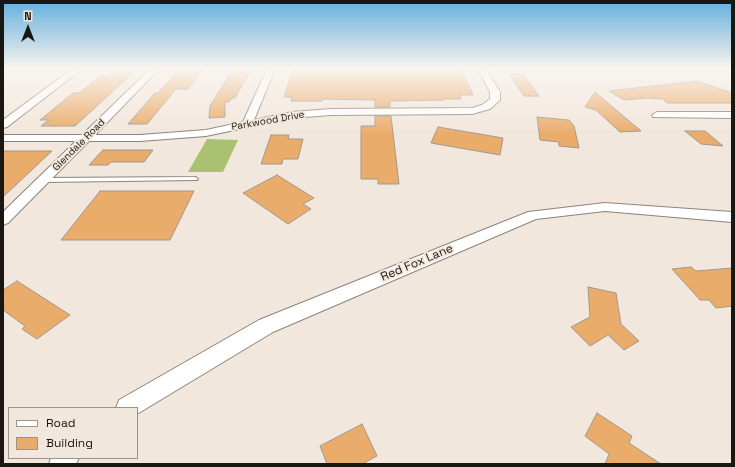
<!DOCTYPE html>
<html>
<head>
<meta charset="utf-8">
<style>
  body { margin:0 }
  #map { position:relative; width:735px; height:467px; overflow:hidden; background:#f2e7dc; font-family:"Space Grotesk",sans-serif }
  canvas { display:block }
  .frame { position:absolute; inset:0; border:4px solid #1a1612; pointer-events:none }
  .legend { position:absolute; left:8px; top:407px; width:130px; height:52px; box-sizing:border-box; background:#f2e7dc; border:1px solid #9c938b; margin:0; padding:5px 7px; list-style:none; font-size:12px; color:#1a1612 }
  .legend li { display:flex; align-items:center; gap:8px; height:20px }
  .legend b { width:20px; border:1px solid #9c938b }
  .north { position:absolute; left:8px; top:8px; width:40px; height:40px; -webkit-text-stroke:3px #f2e7dc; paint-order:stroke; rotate:0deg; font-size:11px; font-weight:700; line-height:16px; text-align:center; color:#1a1612 }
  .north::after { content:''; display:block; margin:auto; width:14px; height:18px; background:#1a1612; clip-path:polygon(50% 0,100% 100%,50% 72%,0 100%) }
</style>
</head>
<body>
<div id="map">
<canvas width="735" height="467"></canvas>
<div class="frame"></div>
<ul class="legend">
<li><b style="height:5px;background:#fff"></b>Road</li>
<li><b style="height:11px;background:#eaac6b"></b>Building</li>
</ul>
<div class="north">N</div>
</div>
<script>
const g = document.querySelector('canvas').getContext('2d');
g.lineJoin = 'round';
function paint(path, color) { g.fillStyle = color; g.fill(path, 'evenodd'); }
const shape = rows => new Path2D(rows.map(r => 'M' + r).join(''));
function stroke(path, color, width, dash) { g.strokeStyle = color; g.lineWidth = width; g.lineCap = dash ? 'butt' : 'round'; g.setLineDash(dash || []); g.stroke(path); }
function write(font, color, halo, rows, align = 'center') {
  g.font = font + ' "Space Grotesk",sans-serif'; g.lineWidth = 4; g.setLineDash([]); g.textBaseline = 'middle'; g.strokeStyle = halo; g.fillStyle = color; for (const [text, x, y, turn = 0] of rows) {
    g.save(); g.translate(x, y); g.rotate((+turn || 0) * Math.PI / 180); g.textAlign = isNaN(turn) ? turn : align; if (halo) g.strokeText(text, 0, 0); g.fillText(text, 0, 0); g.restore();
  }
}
paint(shape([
  [207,139,238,140,223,172,188,172]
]), '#abc172');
const building = shape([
  [187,69,203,69,188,89,176,89,147,124,128,124,155,93,158,93,176,73,184,73,187,69],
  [233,69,250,71,235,98,232,98,229,102,225,102,225,117,209,118,210,106,233,69],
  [293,69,461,69,473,95,460,95,461,99,444,99,444,100,390,101,390,107,375,107,375,100,323,99,322,101,291,101,292,97,284,97,293,69],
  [114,72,134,72,75,126,41,126,49,120,40,120,73,93,79,93,101,76,108,76,114,72],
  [509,74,523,74,539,96,524,96,509,74],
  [697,81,732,93,732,103,667,103,663,99,647,98,624,100,609,91,697,81],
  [595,92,641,131,620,132,596,110,585,107,595,92],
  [375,116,391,116,399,184,378,184,378,179,361,179,361,126,375,126,375,116],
  [537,117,569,120,574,126,579,148,559,146,559,142,540,140,537,117],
  [438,127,503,138,500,155,431,143,438,127],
  [685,131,705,131,723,146,701,144,685,131],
  [271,135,289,135,288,139,303,139,298,159,283,159,282,164,261,164,271,135],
  [103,150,153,150,144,162,111,162,108,165,89,165,103,150],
  [3,151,52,151,3,197,3,151],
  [277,175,314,198,303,204,311,209,288,224,243,193,277,175],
  [100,191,194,191,170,240,61,240,100,191],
  [691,267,696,271,732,268,732,306,716,308,709,300,700,300,672,269,691,267],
  [17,281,70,315,37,339,22,329,25,326,3,310,3,290,17,281],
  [588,287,616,293,621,324,639,341,624,350,608,335,590,346,571,327,590,317,588,287],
  [597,413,632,436,629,443,661,464,605,464,609,454,585,436,597,413],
  [362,424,377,456,362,464,327,464,320,446,362,424]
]);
paint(building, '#eaac6b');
stroke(building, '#a1978e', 1);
const service = shape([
  [195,177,197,178,198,179,197,180,44,182,41,180,44,178,195,177]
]);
const minor = shape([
  [72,69,82,69,7,127,3,128,3,120,72,69],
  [150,69,159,69,95,135,140,135,206,130,243,122,267,69,275,69,254,120,292,112,331,109,472,108,482,105,490,99,490,92,478,69,486,69,500,92,500,100,490,109,472,114,331,115,292,118,206,136,140,141,89,141,8,223,3,225,3,212,76,141,3,141,3,135,82,135,150,69],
  [657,112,732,112,732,118,653,117,652,115,657,112],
  [605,203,732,212,732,222,605,211,536,219,273,332,137,414,137,408,116,408,119,400,259,320,528,212,605,203],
  [51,458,79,458,76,464,49,464,51,458]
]);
stroke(service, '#8d8379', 2);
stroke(minor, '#8d8379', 2);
paint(service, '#fff');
paint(minor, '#fff');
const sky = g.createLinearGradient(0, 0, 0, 134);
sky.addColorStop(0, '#63afdd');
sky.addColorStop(0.51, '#f9f4ef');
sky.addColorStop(1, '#f9f4ef00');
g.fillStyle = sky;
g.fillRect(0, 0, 735, 134);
write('10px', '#1a1612', '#f2e7dc', [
  ["Parkwood Drive",268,121,-10],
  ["Glendale Road",79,145,-45]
]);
write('12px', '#1a1612', '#f2e7dc', [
  ["Red Fox Lane",417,263,-23]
]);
</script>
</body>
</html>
